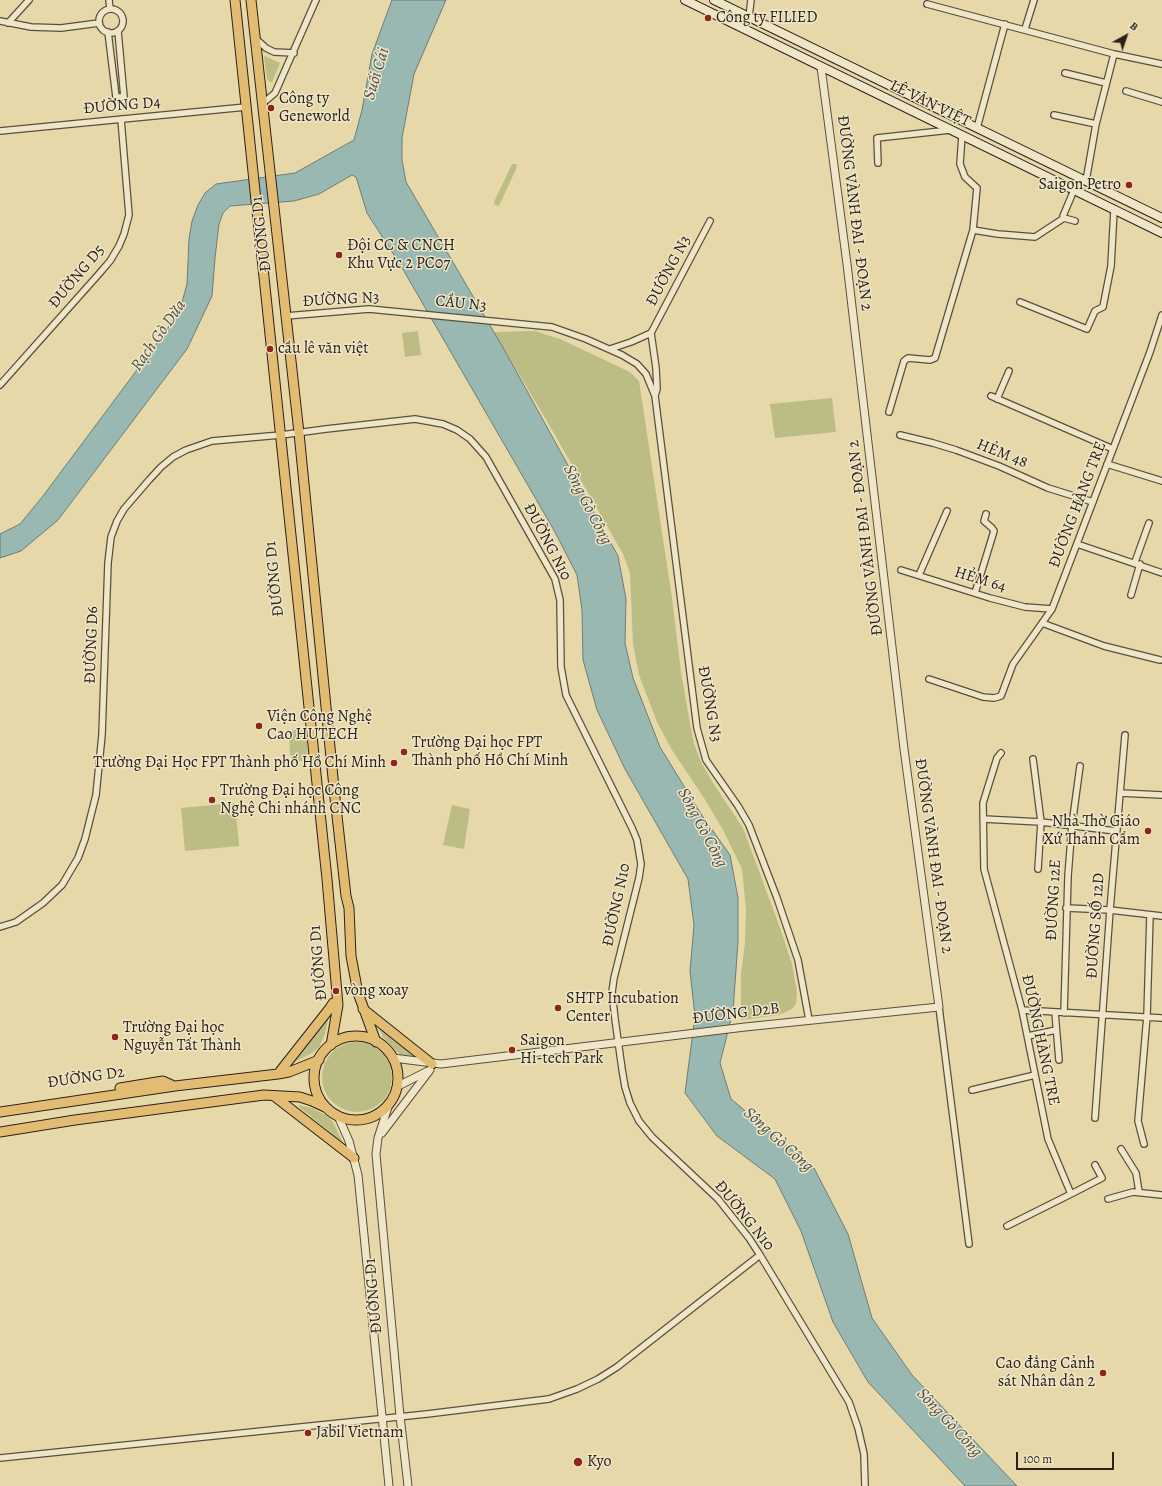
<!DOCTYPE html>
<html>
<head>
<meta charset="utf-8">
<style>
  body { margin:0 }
  #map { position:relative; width:1162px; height:1486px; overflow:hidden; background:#e6d8a9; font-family:Alegreya,serif }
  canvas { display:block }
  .north { position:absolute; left:1106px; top:16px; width:40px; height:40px; -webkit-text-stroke:3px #efe6c7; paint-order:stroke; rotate:40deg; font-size:11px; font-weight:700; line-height:16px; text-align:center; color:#2b211a }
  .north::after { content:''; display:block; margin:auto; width:14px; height:18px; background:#2b211a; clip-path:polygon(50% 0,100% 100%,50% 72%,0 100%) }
  .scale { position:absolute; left:1016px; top:1452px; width:98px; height:18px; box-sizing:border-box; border:2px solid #2b211a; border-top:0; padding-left:5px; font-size:12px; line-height:14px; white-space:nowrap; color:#2b211a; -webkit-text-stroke:3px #efe6c7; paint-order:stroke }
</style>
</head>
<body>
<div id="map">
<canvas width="1162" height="1486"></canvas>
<div class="north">B</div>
<div class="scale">100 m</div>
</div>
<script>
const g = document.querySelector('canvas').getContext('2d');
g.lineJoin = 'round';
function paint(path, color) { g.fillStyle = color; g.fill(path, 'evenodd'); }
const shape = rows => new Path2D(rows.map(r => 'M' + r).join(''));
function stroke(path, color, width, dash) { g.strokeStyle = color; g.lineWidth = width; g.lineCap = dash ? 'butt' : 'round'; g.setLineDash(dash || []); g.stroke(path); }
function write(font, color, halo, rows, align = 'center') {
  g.font = font + ' Alegreya,serif'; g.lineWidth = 3; g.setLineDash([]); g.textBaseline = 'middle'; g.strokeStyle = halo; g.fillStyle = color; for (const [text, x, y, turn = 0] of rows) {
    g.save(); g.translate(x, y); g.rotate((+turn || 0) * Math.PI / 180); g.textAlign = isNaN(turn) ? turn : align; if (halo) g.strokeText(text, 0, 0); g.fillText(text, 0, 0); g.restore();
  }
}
paint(shape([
  [265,56,280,63,272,82,270,82,267,79,264,57],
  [512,164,516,164,517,167,499,206,495,205,494,202],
  [418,331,421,355,405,357,402,333],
  [535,331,560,339,630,372,639,381,672,598,681,672,691,729,694,744,702,764,713,783,743,828,780,928,792,964,797,992,796,1004,792,1009,786,1012,778,1015,741,1020,741,974,745,943,746,910,742,869,723,830,704,798,672,750,657,722,639,675,633,644,630,573,623,554,548,423,494,332],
  [832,398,836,432,775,438,770,404],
  [300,729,302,730,306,736,308,756,303,761,298,761,292,759,290,754,289,734,291,731],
  [235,803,239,846,185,851,181,808],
  [452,805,470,809,464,849,443,845],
  [329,1016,325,1034,319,1047,312,1053,290,1064],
  [376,1022,423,1060,402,1056,396,1051,383,1037],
  '322 1077a35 35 0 1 1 70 0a35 35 0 1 1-70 0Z',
  [297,1105,312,1108,327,1116,333,1122,343,1143]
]), '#bbbd84');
const water = shape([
  [392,0,446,0,414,74,402,138,402,160,406,182,505,351,618,556,626,599,625,643,633,678,660,747,701,814,730,855,738,898,738,942,733,1011,720,1063,731,1099,814,1168,848,1234,872,1318,912,1375,1017,1486,965,1486,868,1382,833,1322,801,1231,775,1179,717,1136,685,1093,695,1016,690,971,694,925,688,879,625,769,597,710,583,660,582,610,577,575,555,532,401,266,367,213,356,177,352,175,319,194,294,201,230,206,223,213,219,224,215,258,212,296,187,349,58,520,21,551,0,558,0,534,20,524,43,496,166,331,181,306,187,284,189,239,192,221,198,205,205,193,216,184,295,173,354,140,362,110,372,54,392,0]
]);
paint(water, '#99b8b2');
stroke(water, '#6d7c75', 1);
const minor = shape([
  [109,0,110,9],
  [927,4,1114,54,1162,64],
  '99 21a12 12 0 1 1 24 0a12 12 0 1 1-24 0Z',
  [749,17,751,0],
  [0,21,31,27,61,28,99,23],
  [8,23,29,0],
  [1025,29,1034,0],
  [108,32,116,97,124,97,118,31],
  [255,38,266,48,274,52,294,53],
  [1065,73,1106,83],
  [1126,91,1162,102],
  [262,104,275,93,316,0],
  [1054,115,1096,124],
  [977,128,1005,24],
  [0,131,246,107],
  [878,163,877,138,950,130],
  [1086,181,1096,124,1114,54],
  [1074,190,1063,216,1064,218,1075,221],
  [973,230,998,234,1035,237,1064,218],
  [1020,302,1087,329,1095,311,1103,307,1111,266,1114,210],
  [286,316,369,309,552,327,586,339,622,355,637,364,646,374,655,396,697,728,706,760,738,806,749,825,777,898,798,960,809,1020],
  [610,349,631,342,651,333],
  [0,385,98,275,110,261,119,246,124,234,129,215,121,119],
  [655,396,657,389,656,368,651,333,710,221],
  [991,396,1113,449],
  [997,399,1009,371],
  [889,412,904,361,908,358,930,360,935,358,973,230,977,188,965,177,960,164,962,135],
  [900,435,933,443,956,450,999,466,1048,488,1093,502],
  [1107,464,1162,481],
  [1077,544,1162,573],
  [1135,562,1149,523],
  [901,570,990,598,1025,607,1052,609],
  [919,575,947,511],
  [975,593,994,531,992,528,984,521,986,514],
  [1131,595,1140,564],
  [1042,623,1104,646,1160,660],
  [929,679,983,697,994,698,1001,696,1013,664,1052,609,1150,352,1162,315],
  [1001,753,997,758,983,803,984,869,1022,1010,1048,1139,1071,1194,1007,1226],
  [1033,759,1041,822,1038,869],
  [1120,793,1162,795],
  [983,819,1041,822,1116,831],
  [1066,908,1110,910,1162,916],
  [0,927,16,922,43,903,62,885,78,858,85,839,96,795,102,735,108,563,111,537,117,521,124,509,149,480,161,467,173,457,186,450,212,441,281,435,326,429,415,419,443,424,457,430,470,439,486,457,555,579,560,600,561,667,566,695,632,828,637,840,641,864,639,878,614,978,612,992,615,1019,622,1069,625,1087,630,1103,639,1121,652,1137,718,1199,749,1238,760,1255,849,1402,858,1428,864,1454,865,1486],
  [939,1007,969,1244],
  [1022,1010,1162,1018],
  [1055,1012,1059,1060],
  [1064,1013,1068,876,1072,825,1080,766],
  [1028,1036,1056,1030],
  [972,1090,1035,1075],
  [1095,1118,1110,910,1125,735],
  [1144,1144,1138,1121,1147,1016,1150,915],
  [1121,1149,1136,1173,1139,1192],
  [1071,1194,1102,1178,1095,1165],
  [1108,1199,1133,1192,1162,1195],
  [0,1458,427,1414,549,1399,577,1389,598,1379,617,1367,760,1255]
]);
const tertiary = shape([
  [393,1058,441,1064,745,1027,939,1007,904,749,847,264,821,67],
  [398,1086,428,1071],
  [389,1104,378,1138,376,1154,400,1416,408,1486],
  [338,1116,349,1141,358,1175,389,1486],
  [382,1133,430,1070]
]);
const secondary = shape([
  [685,0,1162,233],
  [714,0,1162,218]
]);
const primary = shape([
  [235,0,327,879,338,1005,331,1045],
  [251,0,299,433,335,798,346,896,349,908,351,956,358,993,376,1042],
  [363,1009,432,1064],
  '314 1078a42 42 0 1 1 84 0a42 42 0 1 1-84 0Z',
  [278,1074,330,1008,333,1003],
  [120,1088,163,1081,174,1086],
  [274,1096,354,1158],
  [0,1112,175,1086,278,1074,289,1072,319,1060],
  [0,1132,75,1120,264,1095,300,1097,312,1101,327,1108]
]);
stroke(minor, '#5a4f3e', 8);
stroke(tertiary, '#5a4f3e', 9);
stroke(secondary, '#2b211a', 10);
stroke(primary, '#2b211a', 11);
stroke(minor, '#efe6c7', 5.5);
stroke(tertiary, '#efe6c7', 7);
stroke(secondary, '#efe6c7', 8);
stroke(primary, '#e3bc74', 9);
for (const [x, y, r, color] of [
  [708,18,4,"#8f2418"],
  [271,108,4,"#8f2418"],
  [1129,185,4,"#8f2418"],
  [339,255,4,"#8f2418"],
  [270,349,4,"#8f2418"],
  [259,726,4,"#8f2418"],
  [404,752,4,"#8f2418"],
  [394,763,4,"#8f2418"],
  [212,800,4,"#8f2418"],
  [1148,831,4,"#8f2418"],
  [336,991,4,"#8f2418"],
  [558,1008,4,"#8f2418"],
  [115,1037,4,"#8f2418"],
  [512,1050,4,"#8f2418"],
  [1103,1373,4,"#8f2418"],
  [308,1433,4,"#8f2418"],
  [578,1462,5,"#8f2418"]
]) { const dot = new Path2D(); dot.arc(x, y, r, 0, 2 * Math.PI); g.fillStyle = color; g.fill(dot); stroke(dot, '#efe6c7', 1.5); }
write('16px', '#2b211a', '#efe6c7', [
  ["Công ty FILIED",716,18],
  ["Công ty",279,99],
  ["Geneworld",279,117],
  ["Saigon Petro",1121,185,"right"],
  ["Đội CC & CNCH",347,246],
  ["Khu Vực 2 PC07",347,264],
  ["cầu lê văn việt",278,349],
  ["Viện Công Nghệ",267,717],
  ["Cao HUTECH",267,735],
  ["Trường Đại học FPT",412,743],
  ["Thành phố Hồ Chí Minh",412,761],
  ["Trường Đại Học FPT Thành phố Hồ Chí Minh",386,763,"right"],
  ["Trường Đại học Công",220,791],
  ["Nghệ Chi nhánh CNC",220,809],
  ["Nhà Thờ Giáo",1140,822,"right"],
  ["Xứ Thánh Cẩm",1140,840,"right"],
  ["vòng xoay",344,991],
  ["SHTP Incubation",566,999],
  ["Center",566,1017],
  ["Trường Đại học",123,1028],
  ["Nguyễn Tất Thành",123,1046],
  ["Saigon",520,1041],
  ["Hi-tech Park",520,1059],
  ["Cao đẳng Cảnh",1095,1364,"right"],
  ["sát Nhân dân 2",1095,1382,"right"],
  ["Jabil Vietnam",316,1433],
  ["Kyo",587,1462]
], 'left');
write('16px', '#2b211a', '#efe6c7', [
  ["LÊ VĂN VIỆT",930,104,26],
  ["ĐƯỜNG D4",122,106,-5],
  ["ĐƯỜNG VÀNH ĐAI - ĐOẠN 2",854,213,83],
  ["ĐƯỜNG D1",262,234,-97],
  ["ĐƯỜNG N3",669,271,-62],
  ["ĐƯỜNG D5",77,277,-50],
  ["ĐƯỜNG N3",341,300,-3],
  ["CẦU N3",461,304,6],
  ["HẺM 48",1002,454,22],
  ["ĐƯỜNG HÀNG TRE",1078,505,-69],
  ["ĐƯỜNG VÀNH ĐAI - ĐOẠN 2",866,538,-97],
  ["ĐƯỜNG N10",547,542,62],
  ["ĐƯỜNG D1",275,579,-96],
  ["HẺM 64",980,580,17],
  ["ĐƯỜNG D6",92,645,-88],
  ["ĐƯỜNG N3",709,704,80],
  ["ĐƯỜNG VÀNH ĐAI - ĐOẠN 2",933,856,82],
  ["ĐƯỜNG 12E",1054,900,-87],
  ["ĐƯỜNG N10",617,905,-78],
  ["ĐƯỜNG SỐ 12D",1096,926,-86],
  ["ĐƯỜNG D1",319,963,-95],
  ["ĐƯỜNG D2B",736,1014,-7],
  ["ĐƯỜNG HÀNG TRE",1040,1040,78],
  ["ĐƯỜNG D2",86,1078,-8],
  ["ĐƯỜNG N10",744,1216,51],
  ["ĐƯỜNG D1",374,1296,-95]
]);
write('italic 17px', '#4c4e48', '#efe6c7', [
  ["Suối Cái",377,74,-73],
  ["Rạch Gò Dừa",159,336,-55],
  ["Sông Gò Công",587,505,63],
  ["Sông Gò Công",702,828,62],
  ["Sông Gò Công",778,1140,42],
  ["Sông Gò Công",949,1423,47]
]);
</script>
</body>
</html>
